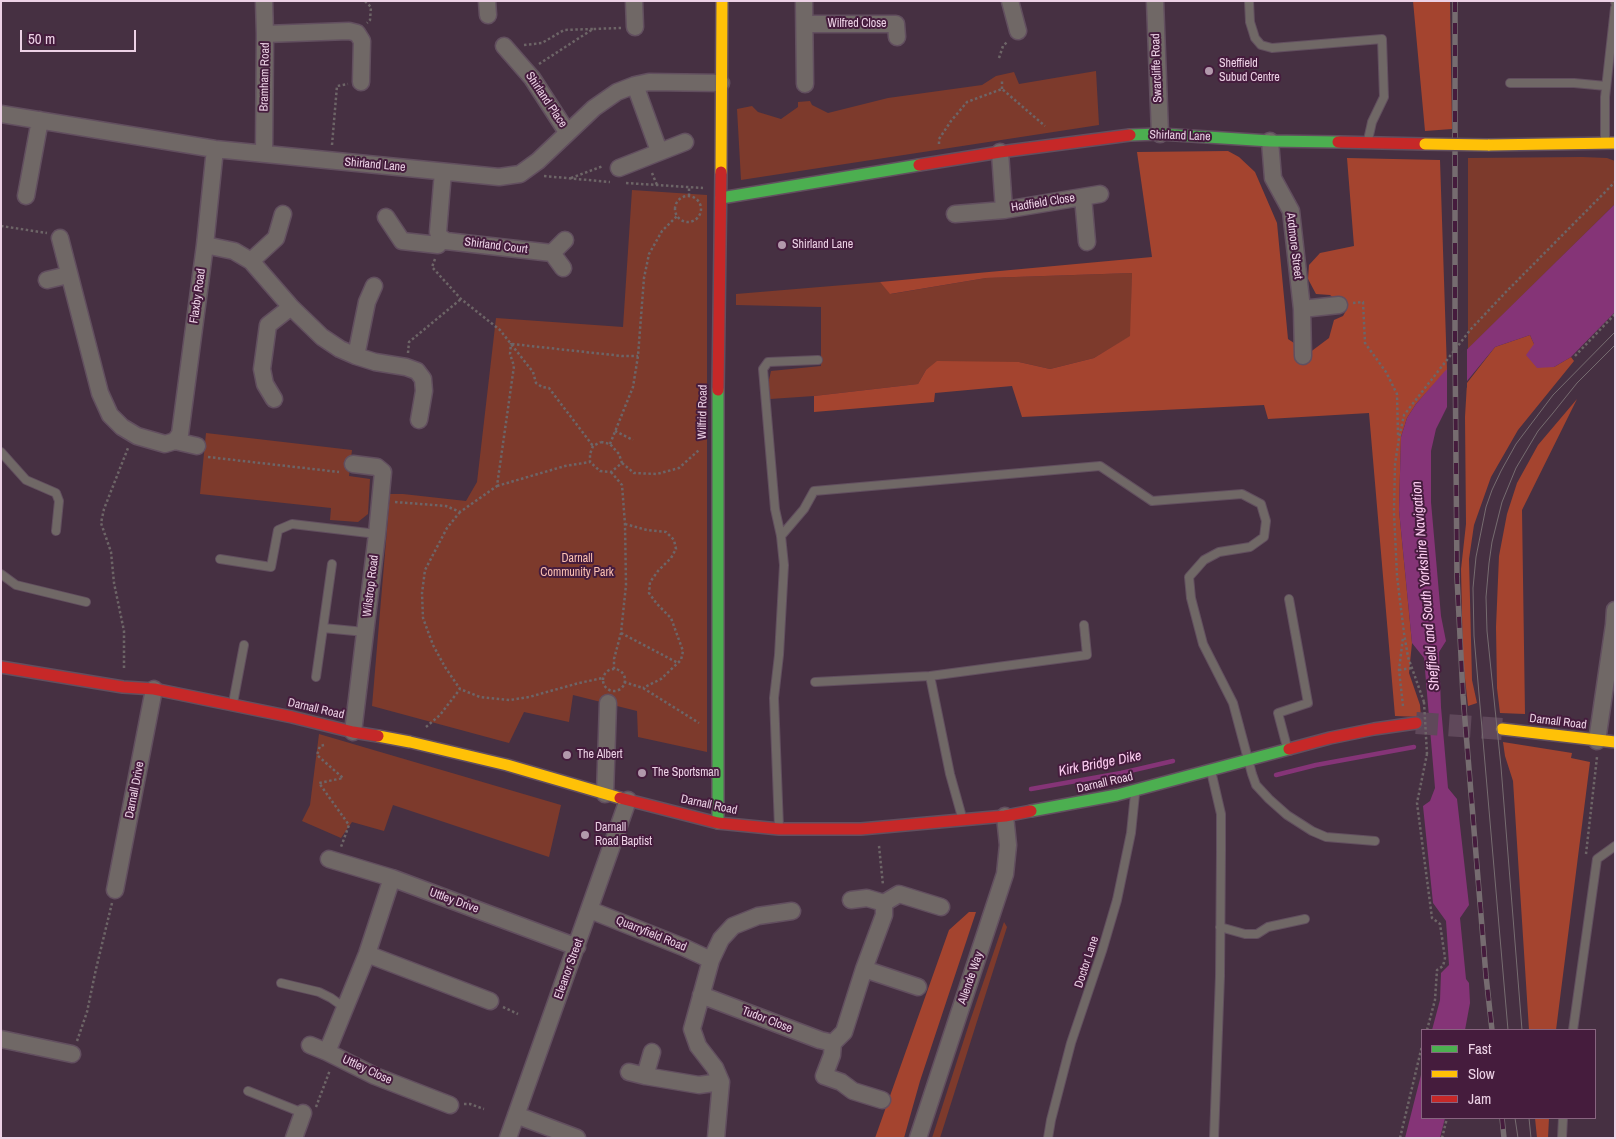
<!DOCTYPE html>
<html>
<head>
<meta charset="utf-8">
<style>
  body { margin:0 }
  #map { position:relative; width:1616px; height:1139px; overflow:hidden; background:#463042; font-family:"Archivo Narrow",sans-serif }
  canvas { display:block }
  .frame { position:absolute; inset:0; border:2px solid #ecd1e5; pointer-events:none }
  .legend { position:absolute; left:1421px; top:1029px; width:175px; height:90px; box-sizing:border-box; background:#451c3d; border:1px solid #886480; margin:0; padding:6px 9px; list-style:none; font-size:15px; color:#ecd1e5 }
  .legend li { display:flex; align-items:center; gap:10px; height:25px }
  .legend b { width:25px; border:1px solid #886480 }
  .scale { position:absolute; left:20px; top:30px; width:116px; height:22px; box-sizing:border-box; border:2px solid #ecd1e5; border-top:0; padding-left:6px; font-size:15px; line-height:18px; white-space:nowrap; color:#ecd1e5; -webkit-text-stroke:4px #451c3d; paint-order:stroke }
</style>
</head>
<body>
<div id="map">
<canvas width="1616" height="1139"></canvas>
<div class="frame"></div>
<ul class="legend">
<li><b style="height:6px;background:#4caf50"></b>Fast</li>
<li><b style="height:6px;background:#ffc107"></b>Slow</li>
<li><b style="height:6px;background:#c62828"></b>Jam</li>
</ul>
<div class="scale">50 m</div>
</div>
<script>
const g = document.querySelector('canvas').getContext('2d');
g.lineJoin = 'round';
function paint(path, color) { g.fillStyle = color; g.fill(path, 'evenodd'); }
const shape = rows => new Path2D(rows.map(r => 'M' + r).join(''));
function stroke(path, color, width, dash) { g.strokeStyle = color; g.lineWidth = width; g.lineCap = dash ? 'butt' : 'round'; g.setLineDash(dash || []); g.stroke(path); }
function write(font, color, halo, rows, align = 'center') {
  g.font = font + ' "Archivo Narrow",sans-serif'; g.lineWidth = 4; g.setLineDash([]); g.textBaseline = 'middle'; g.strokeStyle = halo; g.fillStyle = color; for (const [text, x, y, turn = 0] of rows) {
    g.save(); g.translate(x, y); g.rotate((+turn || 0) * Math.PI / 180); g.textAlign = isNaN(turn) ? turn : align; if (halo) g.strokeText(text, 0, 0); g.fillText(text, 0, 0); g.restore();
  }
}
paint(shape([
  [1096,71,1099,125,741,180,737,109,752,106,758,112,781,119,798,107,798,102,810,101,812,105,828,113,888,98,982,85,996,76,1014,72,1019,84],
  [1582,157,1607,158,1615,161,1615,204,1468,349,1468,158],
  [632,190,707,195,707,752,638,737,637,711,573,695,569,722,524,712,509,743,372,706,390,494,403,494,466,501,477,482,496,318,623,327],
  [1132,273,1131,336,1094,358,1050,369,1019,362,926,370,918,384,814,396,770,399,768,384,771,371,821,366,821,307,736,305,736,294,880,282,891,294,986,278],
  [206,433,352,450,349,476,370,479,368,514,358,522,330,520,331,508,200,494],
  [319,734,561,805,549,857,393,805,384,831,352,822,341,838,302,821,310,805],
  [1004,922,1007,927,940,1138,932,1138,970,1021]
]), '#7d3a2c');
paint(shape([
  [1413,1,1450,1,1452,129,1425,131],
  [1228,151,1239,157,1255,172,1277,223,1288,339,1309,353,1329,338,1334,320,1343,316,1347,309,1330,295,1316,294,1308,279,1309,265,1320,253,1354,246,1347,158,1440,160,1447,370,1416,404,1407,418,1401,437,1399,510,1412,643,1409,673,1420,705,1421,717,1395,716,1369,413,1268,419,1264,405,1022,417,1012,386,935,393,934,402,814,412,814,396,918,384,926,370,937,361,1019,362,1050,369,1094,358,1130,336,1132,273,986,278,890,294,880,282,1152,257,1137,152],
  [1530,335,1534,344,1554,367,1571,357,1574,361,1518,430,1491,477,1474,525,1469,559,1472,680,1477,703,1468,706,1463,660,1461,569,1466,524,1465,417,1467,383,1495,347],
  [1577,399,1522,510,1525,714,1500,713,1497,688,1496,627,1499,556,1507,514,1517,483,1538,445],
  [1503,742,1572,753,1571,758,1590,762,1556,1030,1529,1030,1513,781,1505,756],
  [969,912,976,912,920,1081,904,1138,875,1138,949,930],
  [1535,1118,1549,1118,1548,1138,1537,1138]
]), '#a4442f');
paint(shape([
  [1615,204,1615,312,1571,357,1554,367,1537,368,1526,355,1534,344,1530,335,1495,347,1449,403,1436,429,1431,451,1431,502,1441,616,1446,641,1439,652,1441,707,1448,788,1457,799,1469,905,1460,918,1466,979,1469,983,1470,1003,1465,1030,1432,1030,1440,1000,1441,973,1449,965,1446,921,1433,903,1423,806,1430,801,1435,788,1424,658,1412,643,1399,510,1401,437,1407,418,1416,404,1444,372],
  [1422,1071,1422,1118,1445,1118,1440,1138,1405,1138]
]), '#853477');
paint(shape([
  [1467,347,1467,387,1451,405,1447,414,1447,366]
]), '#463042');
stroke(shape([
  [1276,775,1316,765,1414,747],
  [1031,789,1121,773,1173,761]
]), '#853477', 4.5);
stroke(shape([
  [1416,723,1502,729]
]), '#5f485a', 22, [22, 11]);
const lane = shape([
  [1249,1,1250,22,1255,38,1261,45,1272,48,1382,39,1384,97,1372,122,1368,140],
  [1615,1,1615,2],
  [1510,83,1574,83,1606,86],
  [1605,141,1605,97,1615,8],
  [1,452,26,480,56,493,59,501,56,531],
  [781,536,804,509,814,491,1100,466,1152,501,1242,494,1261,504,1266,521,1264,537,1250,547,1219,552,1204,560,1189,577,1191,598,1203,644,1233,703,1252,774,1256,785,1269,799,1287,815,1312,831,1326,837,1375,841],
  [220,559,271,567,278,530,292,524,377,534],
  [332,564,323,628,365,632],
  [1,574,16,585,86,602],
  [930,676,1087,655,1084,625],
  [316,677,323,628],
  [815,682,930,676,950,774,962,817],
  [233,703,244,645],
  [1287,747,1278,713,1308,703,1289,599],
  [1211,771,1221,814,1221,851,1220,976,1214,1138],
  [779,827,774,698,779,655,784,565,781,536,775,509,763,369,768,362,818,360],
  [1220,927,1245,934,1257,934,1268,927,1305,919],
  [281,983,319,992,331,998,345,1008],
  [1573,1030,1597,859,1615,846],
  [248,1091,303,1113],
  [1048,1138,1051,1120,1071,1043,1102,951,1117,900,1131,833,1135,794],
  [1562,1138,1563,1118]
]);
const street = shape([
  [487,1,488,15],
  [634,1,635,27],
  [804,1,805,84],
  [1010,1,1018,31],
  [1155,1,1160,134],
  [805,24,896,24,897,37],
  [265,34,349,31,357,33,362,41,361,82],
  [504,46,532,78,567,132],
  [635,85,659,151],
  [1,114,215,149,499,177,520,174,538,161,594,108,617,92,635,85,649,82,721,83],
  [1270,141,1273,178,1291,211,1302,309,1303,356],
  [1000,152,1004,210],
  [264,153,265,34,264,1],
  [619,168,685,142],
  [443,172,438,232,440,237,446,241,552,253],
  [26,196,40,120],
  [1083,197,1087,242],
  [955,214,1004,210,1100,194],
  [386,217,402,241,438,245],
  [60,238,100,393,110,415,122,427,137,436,165,444,175,441,180,434,205,245,215,149],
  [205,245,234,251,251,261,291,307,322,337,340,349,356,356,375,362,406,367,417,371,423,379,424,391,419,420],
  [251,261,276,238,283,214],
  [563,268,552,253,565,240],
  [47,280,68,275],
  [1302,309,1339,305],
  [356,356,367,302,374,286],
  [274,399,265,384,262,369,268,325,291,307],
  [175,441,197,446],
  [353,464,377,467,383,472,377,534,353,732],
  [1597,741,1614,625,1615,610],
  [605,794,608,703],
  [329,859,392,878,577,947],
  [392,878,367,954,327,1052,375,1076,450,1105],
  [115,890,154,689],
  [851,900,867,898,884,903],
  [590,910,683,947,711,960,692,1029,698,1046,715,1068,721,1082,716,1138],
  [367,954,490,1001],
  [711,960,721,939,733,926,758,916,792,911],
  [864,969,918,987],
  [701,995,820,1040,833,1043,844,1032,864,969,884,915,884,903,899,894,941,907],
  [1,1039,72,1054],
  [833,1043,832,1055,824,1076,841,1082,853,1091,882,1100],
  [310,1045,327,1052],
  [652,1052,645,1076,699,1085,721,1082],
  [629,1072,645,1076],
  [516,1115,577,1138],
  [294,1138,303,1113],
  [508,1138,628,800],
  [918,1138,1005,874,1008,845,1005,816]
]);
const fast = shape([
  [1130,135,1160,134,1270,141,1338,142],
  [721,198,919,165],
  [718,390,718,823],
  [1031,811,1117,795,1289,749]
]);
const slow = shape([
  [1488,145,1615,143],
  [721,172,722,1],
  [1502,729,1615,742],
  [378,736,410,742,507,765,620,798]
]);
const jam = shape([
  [1338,142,1425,144],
  [919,165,1000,152,1130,135],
  [718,390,721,172],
  [1,667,123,687,154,689,292,717,353,732,378,736],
  [1289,749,1330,738,1374,729,1416,723],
  [620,798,718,823,779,829,861,829,1005,816,1031,811]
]);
stroke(lane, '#624f5f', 10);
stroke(street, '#624f5f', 19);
stroke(fast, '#624f5f', 14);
stroke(slow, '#624f5f', 14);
stroke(jam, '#624f5f', 14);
stroke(shape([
  [365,1,371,7,370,20,367,23],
  [524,45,542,43,564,30,593,29],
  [999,58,1003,46,1008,41],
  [539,64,593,29,621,28],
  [1002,89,1002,79],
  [939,144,939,139,951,121,967,102,1002,89,1045,126],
  [332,145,337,86,348,84],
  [652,173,657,185],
  [544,176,610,182],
  [571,178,603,166],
  [626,183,703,188],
  [689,196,689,187],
  '675 209a13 13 0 1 1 26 0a13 13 0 1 1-26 0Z',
  [1,226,47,233],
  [435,259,432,267,461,299,500,330,533,372,536,383,542,387,549,388,593,446],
  [1353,303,1363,302,1365,343,1386,372,1397,394,1398,435],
  [512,344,622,356,638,356],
  [408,353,409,342,461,299],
  [1575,356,1615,314],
  [615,431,633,440],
  [601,442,610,444,619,454,622,463,611,472,600,471,590,462,590,454,593,446,601,442],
  [610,444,633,387,638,356,644,278,649,254,662,231,677,216],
  [208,457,339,472],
  [622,463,634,473,657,474,679,468,699,450],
  [611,472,622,485,625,524,626,585,621,633,614,659,614,669],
  [497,486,565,466,590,462],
  [395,502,446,506,460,512,497,486,514,366,510,354,511,343],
  [460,512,447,528,425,570,422,593,423,618,433,645,445,667,460,689,480,697,510,700,529,697,579,683,603,678],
  [625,524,647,530,666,532,674,540,676,549,671,558,658,571,650,582,649,593,657,604,671,618,683,651,681,660,661,679,643,688],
  [621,633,678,663],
  [124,668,124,631,114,583,111,552,101,523,104,509,128,448],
  '603 680a11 11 0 1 1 22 0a11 11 0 1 1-22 0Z',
  [1399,670,1412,668],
  [624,682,643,688,699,723],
  [1424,702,1408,657,1404,633,1397,576,1394,512,1395,464,1399,438,1404,415,1471,329,1504,294,1615,182],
  [1403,706,1399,670,1403,637],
  [426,727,440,715,460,689],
  [324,745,320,746,317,755,343,778,319,783,349,825,341,847],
  [879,846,883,885],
  [1586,854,1597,757],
  [503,1007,518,1014],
  [1427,1030,1435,1000,1437,970,1443,966,1445,958,1440,924,1432,918,1417,803,1427,754],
  [77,1041,87,1012,96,969,112,903],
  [464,1104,470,1104,484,1109],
  [316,1107,330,1070],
  [1400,1138,1422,1046],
  [1442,1138,1447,1118]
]), '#6d6567', 2.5, [2.5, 2.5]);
stroke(lane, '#706866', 8);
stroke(street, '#706866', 16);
stroke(fast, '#4caf50', 11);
stroke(slow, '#ffc107', 11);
stroke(jam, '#c62828', 11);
stroke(shape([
  [1508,1030,1474,636,1473,588,1476,557,1486,507,1492,490,1501,471,1516,444,1553,395,1615,332],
  [1522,1030,1501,767,1487,631,1486,597,1489,563,1492,542,1502,502,1516,468,1538,431,1553,413,1577,383,1615,345],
  [1515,1118,1518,1138],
  [1529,1118,1531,1138]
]), '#766c70', 1);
const rail = shape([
  [1455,1,1455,344,1457,577,1463,696,1486,976,1492,1030],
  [1502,1118,1504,1138]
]);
stroke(rail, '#766c70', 5.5);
stroke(rail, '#451c3d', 4, [11]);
const slowBridge = shape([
  [1425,144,1488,145]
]);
stroke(slowBridge, '#624f5f', 14, []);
stroke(shape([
  [1424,702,1427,754]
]), '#6d6567', 2.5, [2.5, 2.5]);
stroke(slowBridge, '#ffc107', 11);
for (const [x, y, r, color] of [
  [1209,71,5,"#b299ac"],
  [782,245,5,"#b299ac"],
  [567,755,5,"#b299ac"],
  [642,773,5,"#b299ac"],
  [585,835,5,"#b299ac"]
]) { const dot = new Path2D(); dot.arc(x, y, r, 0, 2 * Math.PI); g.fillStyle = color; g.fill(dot); stroke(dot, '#451c3d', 2); }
write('12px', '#ecd1e5', '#451c3d', [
  ["Wilfred Close",857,24],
  ["Swarcliffe Road",1157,68,-92],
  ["Bramham Road",265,77,-89],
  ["Shirland Place",546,100,56],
  ["Shirland Lane",1180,136,2],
  ["Shirland Lane",375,165,5],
  ["Hadfield Close",1043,203,-9],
  ["Shirland Court",496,246,7],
  ["Ardmore Street",1294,246,83],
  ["Flaxby Road",198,296,-82],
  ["Wilfrid Road",703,412,-89],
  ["Wilstrop Road",371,586,-83],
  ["Darnall Road",316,709,13],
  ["Darnall Road",1558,722,7],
  ["Darnall Road",1105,783,-13],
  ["Darnall Drive",135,790,-79],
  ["Darnall Road",709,805,12],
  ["Uttley Drive",454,901,20],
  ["Quarryfield Road",651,934,22],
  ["Doctor Lane",1087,962,-72],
  ["Eleanor Street",569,969,-70],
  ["Allende Way",971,978,-71],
  ["Tudor Close",767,1020,21],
  ["Uttley Close",367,1070,25]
]);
write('12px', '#ecd1e5', '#451c3d', [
  ["Sheffield",1219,64],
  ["Subud Centre",1219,78],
  ["Shirland Lane",792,245],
  ["The Albert",577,755],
  ["The Sportsman",652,773],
  ["Darnall",595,828],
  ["Road Baptist",595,842]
], 'left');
write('12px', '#fbc1b2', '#451c3d', [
  ["Darnall",577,559],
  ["Community Park",577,573]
]);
write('italic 14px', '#fccdf1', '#451c3d', [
  ["Sheffield and South Yorkshire Navigation",1426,586,-95],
  ["Kirk Bridge Dike",1100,764,-11]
]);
</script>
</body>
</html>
